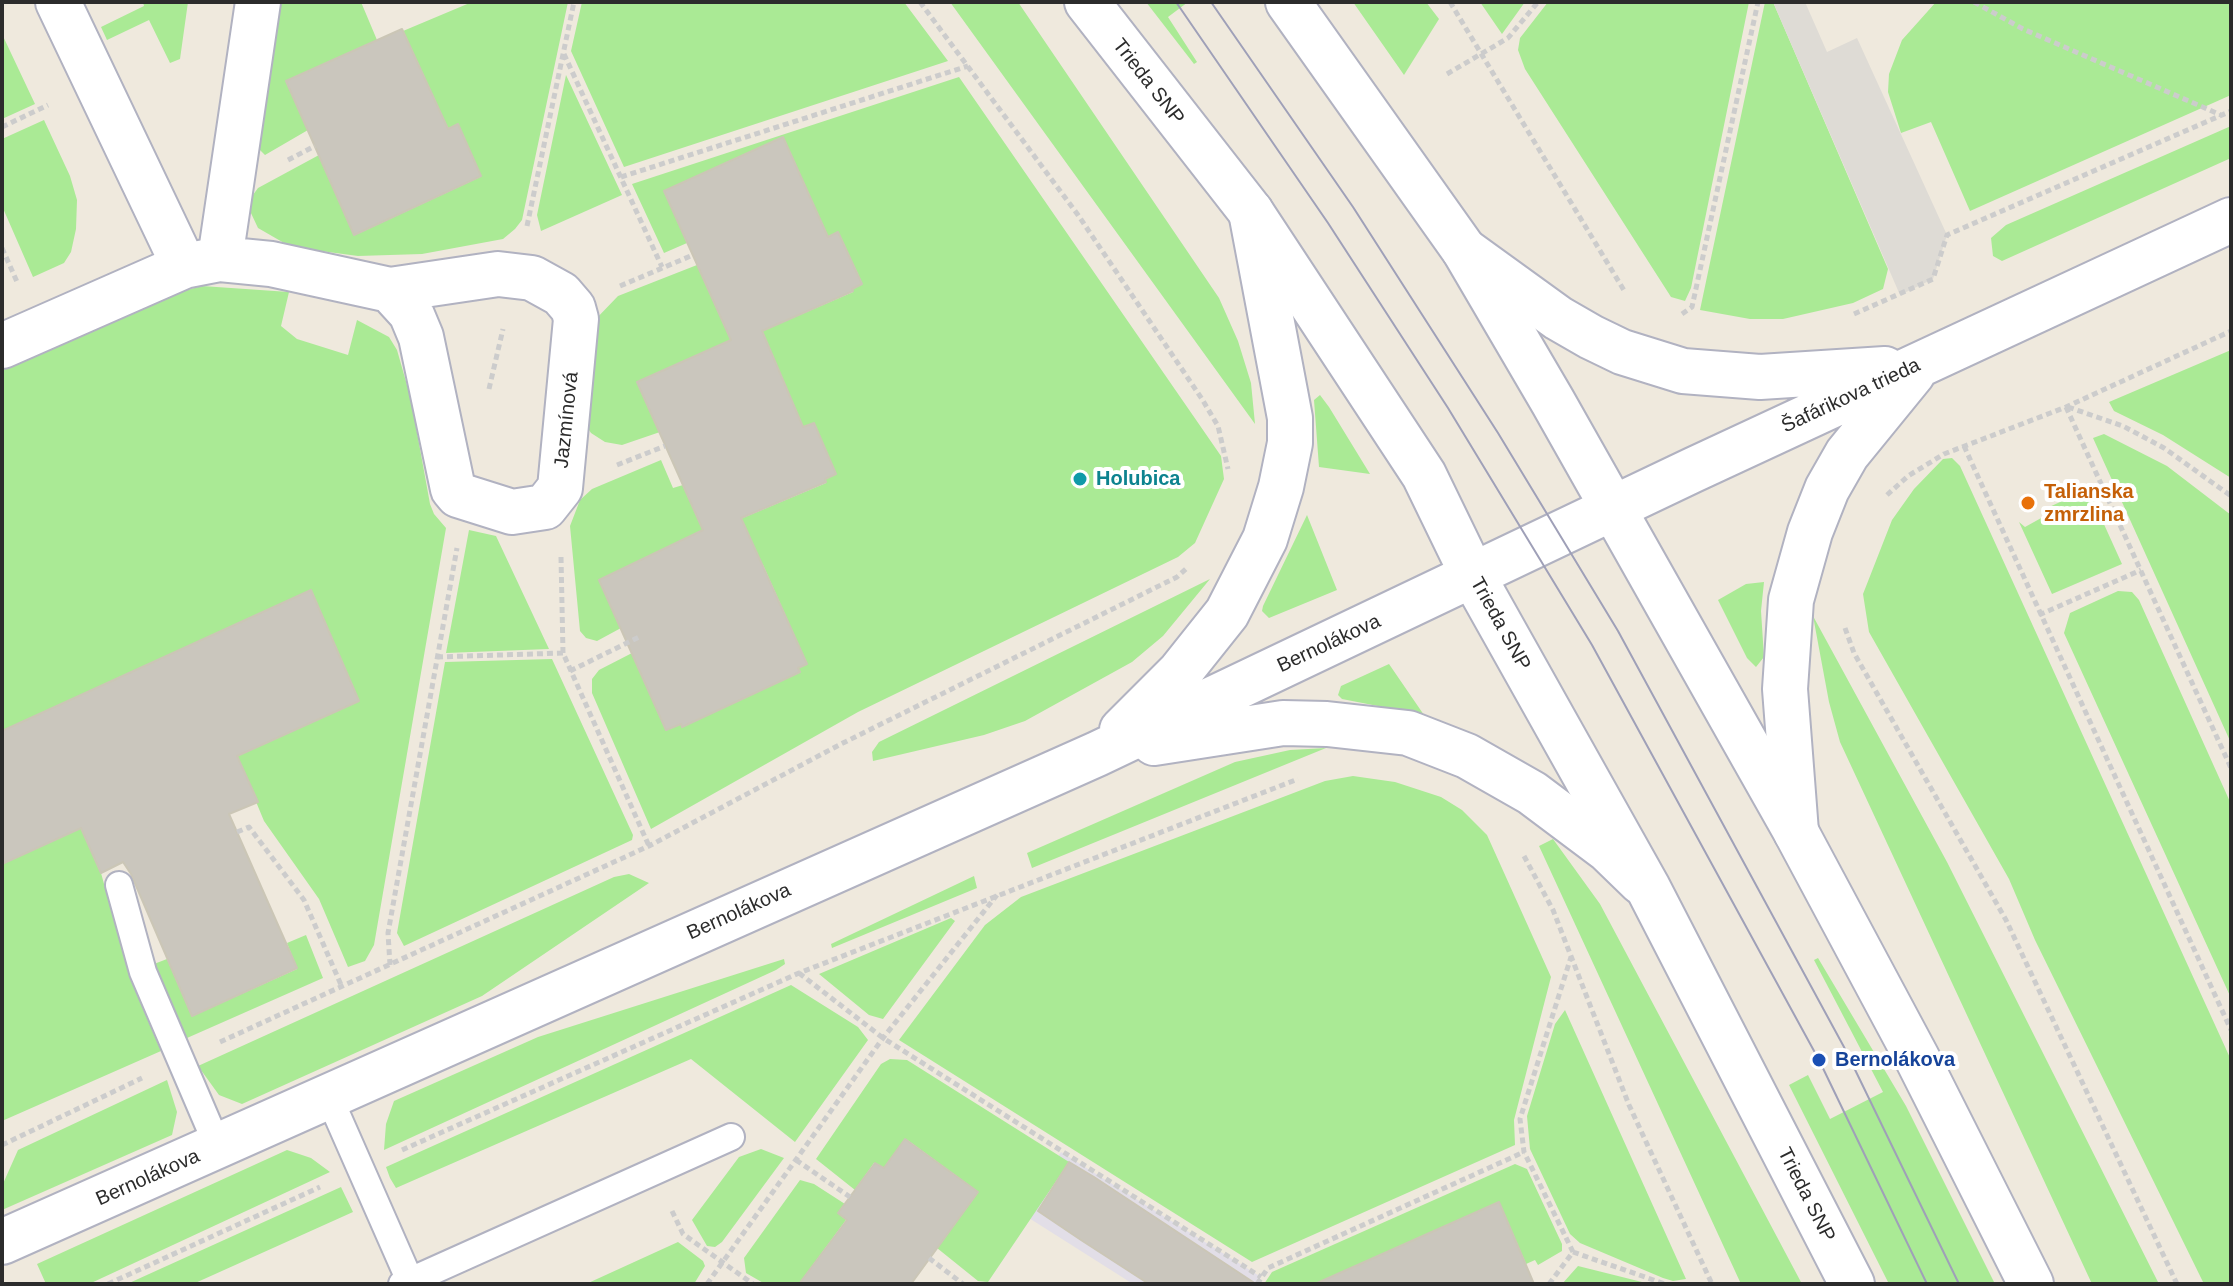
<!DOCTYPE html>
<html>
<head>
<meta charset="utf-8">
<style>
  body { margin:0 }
  #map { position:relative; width:2233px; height:1286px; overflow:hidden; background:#efe9dd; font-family:Arial,sans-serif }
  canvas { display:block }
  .frame { position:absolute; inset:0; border:4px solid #2c2c2c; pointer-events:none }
</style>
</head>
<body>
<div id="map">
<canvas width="2233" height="1286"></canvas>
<div class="frame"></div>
</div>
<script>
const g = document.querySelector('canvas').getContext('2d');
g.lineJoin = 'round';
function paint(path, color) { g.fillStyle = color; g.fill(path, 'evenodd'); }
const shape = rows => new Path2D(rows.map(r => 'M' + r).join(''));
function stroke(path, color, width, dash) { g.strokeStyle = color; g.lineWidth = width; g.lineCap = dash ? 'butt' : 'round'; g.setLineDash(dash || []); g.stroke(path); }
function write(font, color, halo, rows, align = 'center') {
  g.font = font + ' Arial,sans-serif'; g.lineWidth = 8; g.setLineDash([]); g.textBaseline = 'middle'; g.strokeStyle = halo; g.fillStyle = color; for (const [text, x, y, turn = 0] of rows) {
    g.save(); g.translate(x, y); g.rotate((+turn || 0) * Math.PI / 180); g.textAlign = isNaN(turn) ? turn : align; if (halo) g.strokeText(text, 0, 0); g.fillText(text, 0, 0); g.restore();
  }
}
paint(shape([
  [1061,1152,1261,1277,1257,1284,1133,1284,1021,1213]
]), '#e2dee7');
paint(shape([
  [143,2,188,2,180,59,170,63,149,20,107,40,101,27,144,6],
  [281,2,361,2,377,40,286,81,308,130,265,155,256,146,276,9],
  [472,2,568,2,522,220,515,229,503,239,422,254,358,256,291,247,258,228,250,211,250,199,258,188,319,155,355,235,480,177,448,129,403,31],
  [582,2,904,2,948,61,624,167,571,51],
  [950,2,1018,2,1219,298,1238,341,1251,383,1255,424],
  [1146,2,1188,2,1168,17,1197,62,1194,64],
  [1353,2,1426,2,1439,19,1404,75],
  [1480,2,1525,2,1502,34],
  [1548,2,1749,2,1691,288,1685,301,1671,297,1525,69,1518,50,1520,38],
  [1765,2,1773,2,1888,269,1883,289,1853,303,1783,319,1750,319,1700,310],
  [1936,2,2231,2,2231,95,1970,211,1931,122,1901,133,1888,92,1889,74,1902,40],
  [2,34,35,104,2,119],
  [566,75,622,195,541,231,537,215],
  [959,77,1221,456,1224,479,1195,543,1178,557,858,712,651,829,592,693,592,679,599,670,634,652,667,730,681,724,682,727,799,672,798,668,807,664,763,565,733,522,826,483,825,479,836,474,814,424,803,427,762,331,853,292,852,289,862,283,838,232,828,237,783,137,665,191,687,243,664,253,632,184],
  [44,120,70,176,77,200,76,229,71,252,64,263,33,277,2,206,2,139],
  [2231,126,2231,158,2002,261,1993,256,1991,238,2006,225],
  [697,265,731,340,660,432,622,445,605,442,591,433,582,419,593,322,618,296],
  [202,286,289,292,281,326,297,339,348,355,357,320,389,337,397,350,411,399,430,504,434,514,446,528,374,945,365,961,348,967,319,899,264,821,237,756,359,701,311,590,2,731,2,367,168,295],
  [2231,350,2231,478,2163,435,2114,411,2109,402],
  [1320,395,1329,407,1370,474,1319,467,1314,400],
  [2104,434,2167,466,2231,515,2231,743,2093,438],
  [1952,458,1960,466,2231,1060,2231,1284,2204,1284,2035,940,2009,879,1869,632,1863,594,1892,520,1914,489,1943,459],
  [661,460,673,488,683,485,703,530,599,580,621,628,597,641,586,638,580,631,570,526,580,500,592,489],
  [2088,489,2122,564,2052,594,2019,522,2025,527,2043,517,2045,509],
  [1307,515,1337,590,1269,618,1262,611,1263,606],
  [469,530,496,536,549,649,446,653],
  [1210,579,1163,636,1132,662,1025,721,984,735,873,761,872,752,879,742],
  [1764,582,1761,611,1764,657,1756,667,1747,658,1718,600,1746,584],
  [2118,591,2132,592,2139,600,2231,804,2231,998,2064,633,2070,613],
  [1813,616,1947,862,2159,1284,2092,1284,1840,742,1829,702],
  [552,659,633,835,632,840,404,946,397,933,445,662],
  [1389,664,1424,715,1342,699,1338,695,1341,686],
  [1326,748,1032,868,1027,853,1235,762,1290,750],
  [1353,776,1395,782,1441,797,1462,810,1487,835,1551,977,1514,1120,1515,1145,1252,1262,899,1040,985,925,1021,897,1325,781],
  [81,828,101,873,130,978,161,1051,2,1121,2,864],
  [1553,839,1600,904,1802,1284,1741,1284,1539,846],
  [629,874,649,883,482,996,242,1104,219,1095,198,1066,614,877],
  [974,876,977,888,832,948,831,944],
  [951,918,955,921,883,1019,869,1015,819,974],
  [306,935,323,978,187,1038,154,964,167,959,192,1016,297,969,287,943],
  [1818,958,1906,1106,1995,1284,1889,1284,1789,1085,1808,1075,1830,1119,1883,1092,1814,960],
  [784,959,785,964,776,970,384,1150,386,1124,394,1101,538,1037],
  [791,985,858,1027,868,1040,795,1142,691,1059,396,1188,390,1178,386,1167],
  [1565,1010,1618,1128,1686,1279,1673,1281,1663,1278,1580,1243,1570,1234,1530,1149,1527,1116,1555,1024],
  [890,1059,907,1060,1069,1162,988,1282,978,1281,937,1248,978,1192,906,1139,884,1168,874,1163,855,1190,816,1159,881,1064],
  [167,1080,177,1112,172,1135,2,1210,2,1186,18,1150],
  [761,1149,784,1158,722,1242,715,1247,707,1246,692,1220,739,1157],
  [287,1150,311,1158,330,1172,89,1284,46,1284,37,1264],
  [1515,1164,1527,1169,1562,1244,1562,1251,1538,1265,1535,1260,1526,1264,1499,1202,1363,1263,1372,1284,1264,1284,1272,1272],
  [800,1180,814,1184,845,1204,838,1213,846,1220,799,1284,765,1284,746,1273,744,1258],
  [341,1187,353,1212,193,1284,127,1284],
  [678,1242,703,1261,705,1266,694,1284,586,1284],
  [1578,1266,1646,1283,1647,1284,1562,1284]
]), '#aaea95');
paint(shape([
  [1773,2,1805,2,1827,52,1857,38,1947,235,1933,279,1900,295]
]), '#dedbd5');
const building = shape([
  [402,29,448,129,458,124,481,176,354,235,286,81,402,29],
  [783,137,828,237,838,232,862,284,852,289,853,291,762,331,803,427,814,423,836,474,825,479,826,482,741,518,807,664,798,668,800,672,682,727,681,724,666,730,599,580,703,530,637,382,731,340,664,191,783,137],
  [311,590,359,701,237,756,258,802,229,814,297,968,192,1016,131,874,123,862,101,873,81,828,2,864,2,731,311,590],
  [905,1139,978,1192,911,1284,799,1284,847,1220,838,1213,875,1163,884,1168,905,1139],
  [1069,1162,1094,1177,1256,1284,1149,1284,1081,1240,1038,1211,1069,1162],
  [1499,1202,1534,1284,1315,1284,1499,1202]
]);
paint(building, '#cac6bd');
stroke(building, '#cbc6b6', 2);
const lane = shape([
  [119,885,143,972,218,1147],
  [329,1097,410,1281,402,1284],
  [410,1281,731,1137]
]);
const street = shape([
  [58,2,184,266],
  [1464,250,1558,318,1591,337,1622,352,1683,371,1760,377,1885,369],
  [220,259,258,2],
  [2,346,184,266,220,259,271,264,390,290,498,274,532,278,561,294,573,308,576,319,560,488,545,507,512,512,458,495,453,489,421,337,411,313,390,290],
  [1122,730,1180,672,1227,613,1265,539,1281,487,1290,443,1290,418,1251,212],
  [1154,743,1283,723,1327,724,1408,733,1467,756,1532,793,1608,850,1641,882],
  [1796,832,1785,689,1791,600,1810,532,1827,489,1847,454,1913,373],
  [2,1242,1097,754,1693,470,2231,220]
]);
const secondary = shape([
  [1087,2,1251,212,1424,475,1473,576,1648,888,1852,1284],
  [1288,2,1464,250,1553,402,1796,832,1917,1058,2031,1284]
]);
stroke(lane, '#b1b2c1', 30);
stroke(street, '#b1b2c1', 48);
stroke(secondary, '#b1b2c1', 48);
stroke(shape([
  [920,2,1078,215,1202,399,1218,426,1228,469],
  [1450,2,1625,292],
  [1974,2,2023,29,2221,115],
  [564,54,662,267],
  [1447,74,1508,38,1538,2],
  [2,127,48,105],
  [288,160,315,146],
  [621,177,968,66],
  [527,226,574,2],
  [2,248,18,284],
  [620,286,693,255],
  [1682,314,1692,307,1758,2],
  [1854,314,1933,279,1947,235,2231,111],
  [489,389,503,329],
  [2066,407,2231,768],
  [2068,407,2123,426,2164,448,2231,496],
  [1964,446,2231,1030],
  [617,465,665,446],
  [1887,495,1908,476,1944,454,2066,407,2231,331],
  [561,557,563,653,649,846],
  [2039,615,2141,570],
  [1845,628,1854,653,2006,920,2177,1284],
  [437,657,563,653],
  [570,671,641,636],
  [237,832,249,827,304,900,342,987],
  [1524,856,1553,910,1629,1105,1712,1284],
  [390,965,388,933,457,548],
  [799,973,883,1038,1261,1277],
  [220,1042,649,846,841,744,1177,577,1187,568],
  [2,1145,142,1078],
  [402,1150,799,973,1298,779],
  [796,1160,850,1197],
  [672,1211,683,1234,753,1284],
  [1573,1252,1665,1284],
  [929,1258,963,1284],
  [108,1284,320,1187],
  [707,1284,883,1038,997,895],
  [1257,1284,1268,1268,1524,1152],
  [1549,1284,1573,1252,1524,1152,1520,1119,1571,957]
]), '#ccc', 5, [6, 4]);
stroke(lane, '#fff', 26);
stroke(street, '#fff', 44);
stroke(secondary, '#fff', 44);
stroke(shape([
  [1176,2,1328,223,1448,408,1592,645,1819,1060,1927,1284],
  [1211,2,1353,207,1498,433,1618,631,1844,1047,1959,1284]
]), '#9fa0b8', 2);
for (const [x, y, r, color] of [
  [1080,479,8,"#0f9aa8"],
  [2028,503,8,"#e8710a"],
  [1819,1060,8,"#1a4fb4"]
]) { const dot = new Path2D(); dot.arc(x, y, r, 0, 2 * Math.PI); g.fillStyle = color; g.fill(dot); stroke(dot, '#fff', 3); }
write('20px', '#2c2c2c', '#fff', [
  ["Trieda SNP",1148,82,52],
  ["Šafárikova trieda",1851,396,-25],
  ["Jazmínová",567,420,-84],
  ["Trieda SNP",1500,624,61],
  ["Bernolákova",1329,644,-25],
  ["Bernolákova",739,912,-24],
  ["Bernolákova",148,1178,-24],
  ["Trieda SNP",1806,1195,63]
]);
write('bold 20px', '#0d838f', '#fff', [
  ["Holubica",1096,479]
], 'left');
write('bold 20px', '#c56008', '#fff', [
  ["Talianska",2044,492],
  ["zmrzlina",2044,515]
], 'left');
write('bold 20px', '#164399', '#fff', [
  ["Bernolákova",1835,1060]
], 'left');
</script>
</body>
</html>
